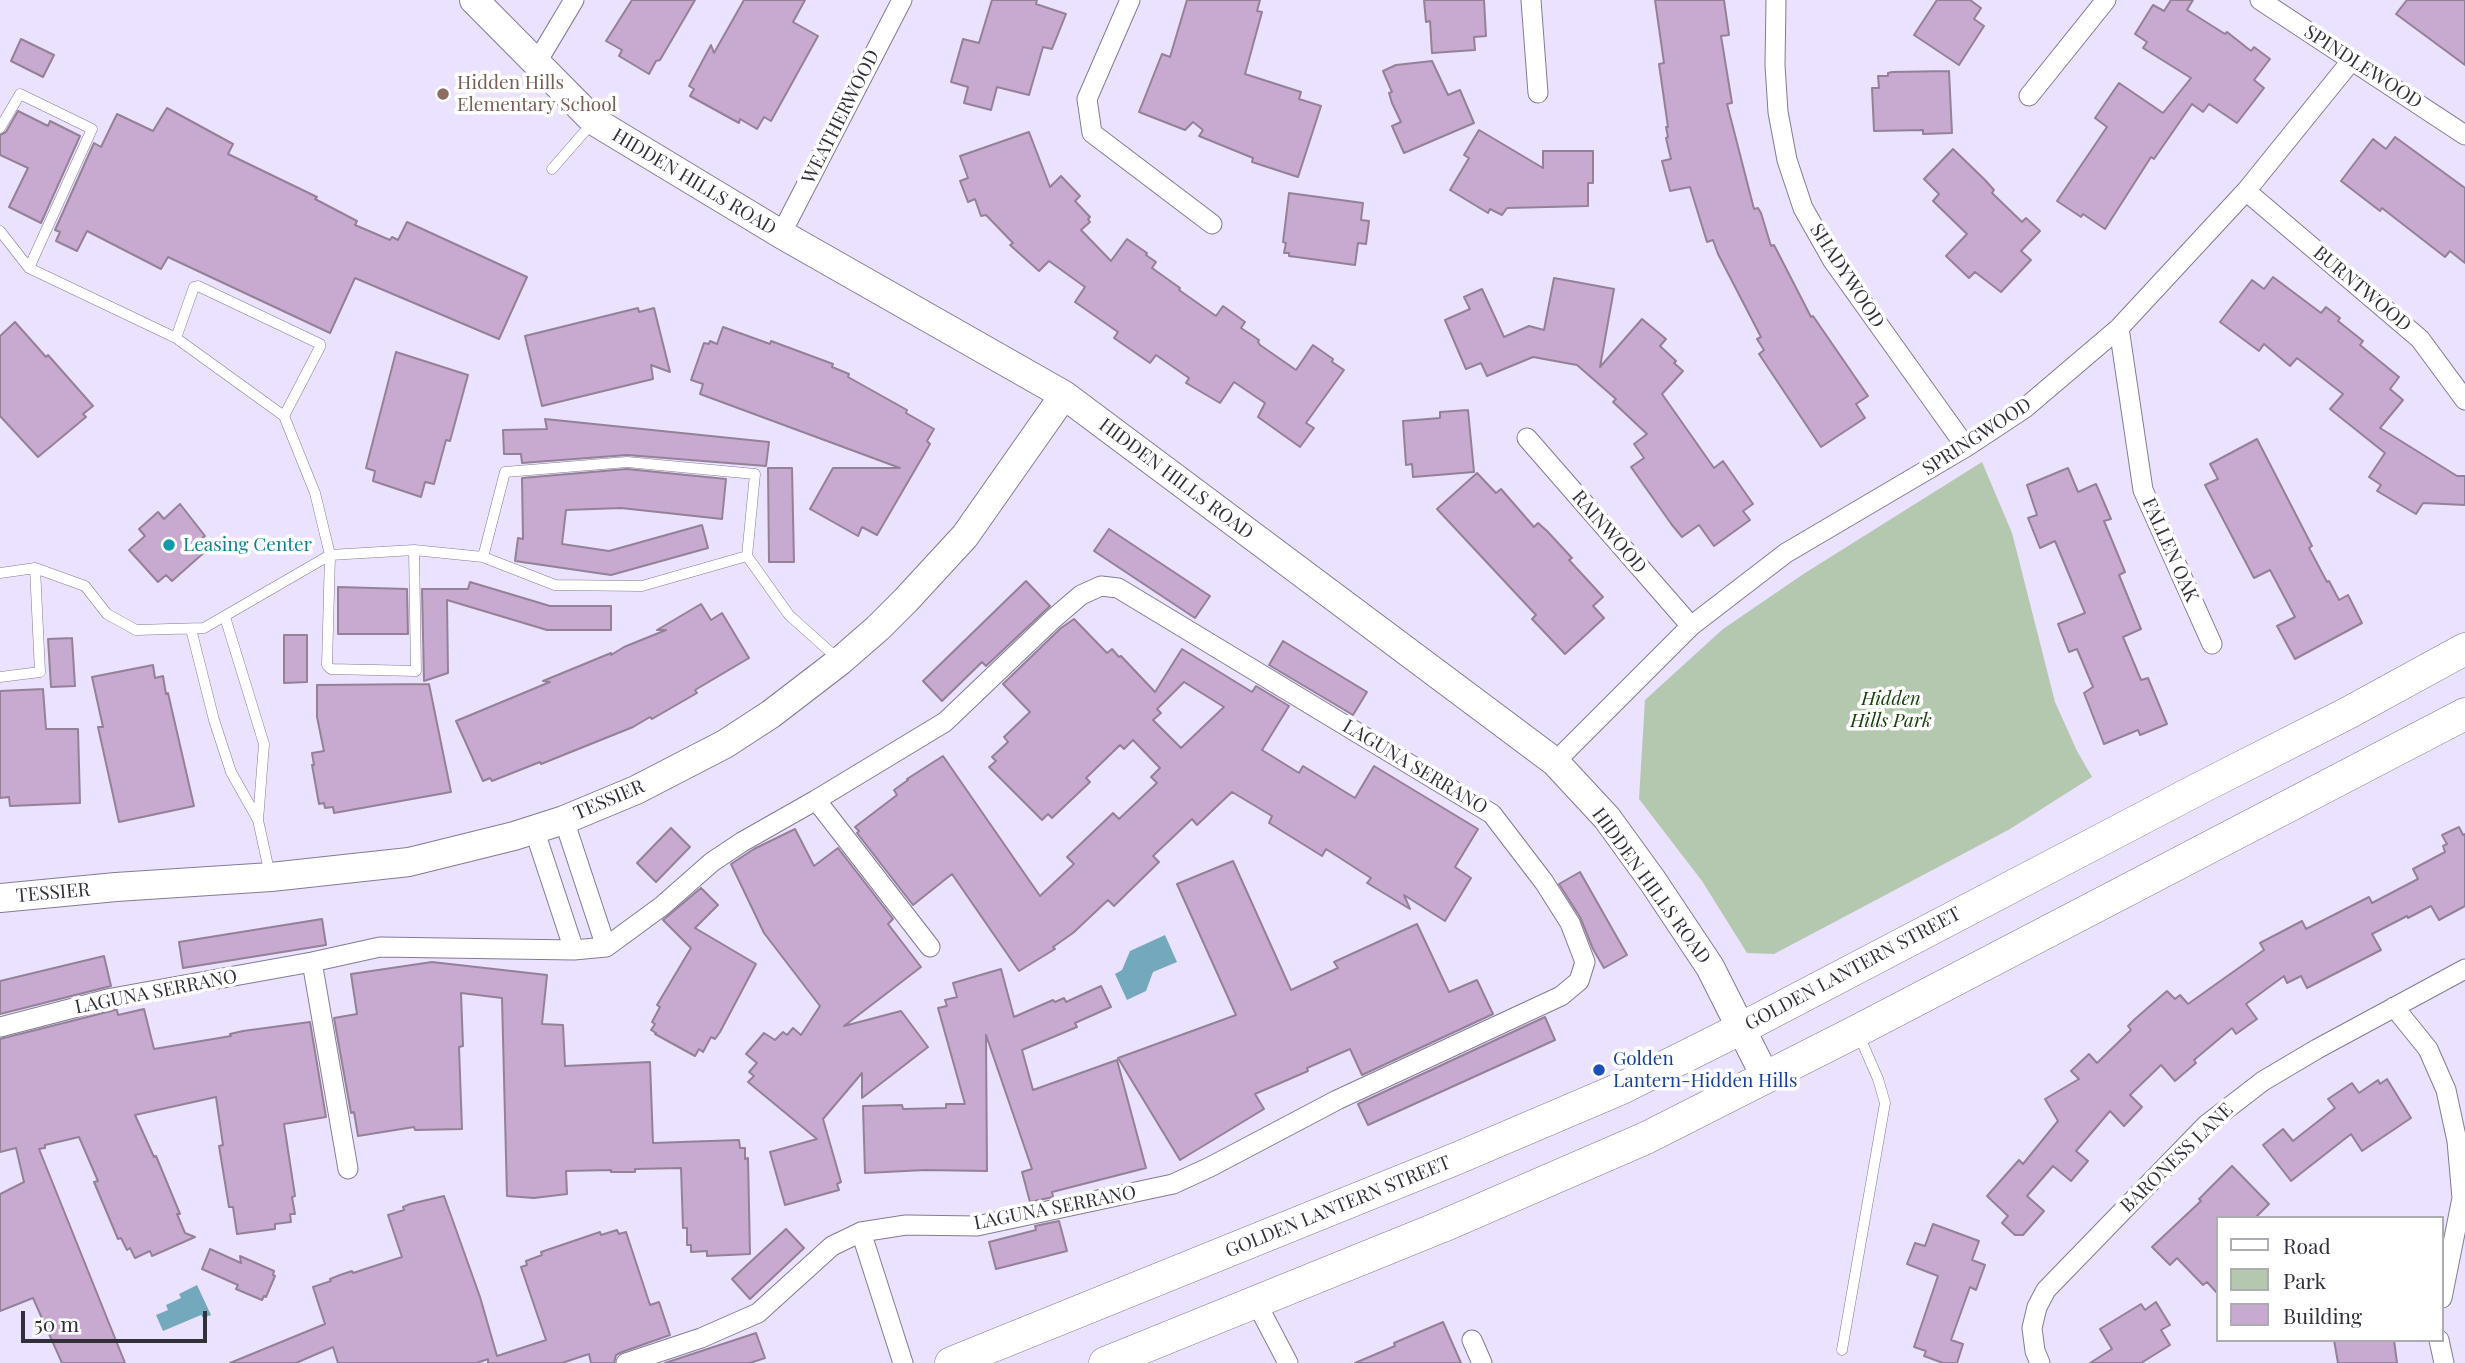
<!DOCTYPE html>
<html>
<head>
<meta charset="utf-8">
<style>
  body { margin:0 }
  #map { position:relative; width:2465px; height:1363px; overflow:hidden; background:#eae2ff; font-family:"Playfair Display",serif }
  canvas { display:block }
  .legend { position:absolute; left:2216px; top:1216px; width:228px; height:126px; box-sizing:border-box; background:#fff; border:2px solid #adacb0; margin:0; padding:9px 12px; list-style:none; font-size:21px; color:#322f3a }
  .legend li { display:flex; align-items:center; gap:14px; height:35px }
  .legend b { width:35px; border:2px solid #adacb0 }
  .scale { position:absolute; left:21px; top:1311px; width:186px; height:32px; box-sizing:border-box; border:4px solid #322f3a; border-top:0; padding-left:9px; font-size:21px; line-height:24px; white-space:nowrap; color:#322f3a; -webkit-text-stroke:5px #fff; paint-order:stroke }
</style>
</head>
<body>
<div id="map">
<canvas width="2465" height="1363"></canvas>
<ul class="legend">
<li><b style="height:9px;background:#fff"></b>Road</li>
<li><b style="height:19px;background:#b4c7af"></b>Park</li>
<li><b style="height:19px;background:#c8a9cf"></b>Building</li>
</ul>
<div class="scale">50 m</div>
</div>
<script>
const g = document.querySelector('canvas').getContext('2d');
g.lineJoin = 'round';
function paint(path, color) { g.fillStyle = color; g.fill(path, 'evenodd'); }
const shape = rows => new Path2D(rows.map(r => 'M' + r).join(''));
function stroke(path, color, width, dash) { g.strokeStyle = color; g.lineWidth = width; g.lineCap = dash ? 'butt' : 'round'; g.setLineDash(dash || []); g.stroke(path); }
function write(font, color, halo, rows, align = 'center') {
  g.font = font + ' "Playfair Display",serif'; g.lineWidth = 7; g.setLineDash([]); g.textBaseline = 'middle'; g.strokeStyle = halo; g.fillStyle = color; for (const [text, x, y, turn = 0] of rows) {
    g.save(); g.translate(x, y); g.rotate((+turn || 0) * Math.PI / 180); g.textAlign = isNaN(turn) ? turn : align; if (halo) g.strokeText(text, 0, 0); g.fillText(text, 0, 0); g.restore();
  }
}
paint(shape([
  [1982,462,2012,533,2055,702,2077,751,2092,777,2010,829,1774,954,1747,953,1702,881,1639,799,1645,700,1723,629,1805,573]
]), '#b4c7af');
paint(shape([
  [1165,935,1177,962,1153,972,1146,991,1127,1000,1115,974,1122,970,1130,951],
  [197,1285,211,1315,203,1318,201,1315,163,1331,156,1315,168,1310,166,1305,181,1298,179,1294]
]), '#74a9bd');
const building = shape([
  [632,0,695,0,660,60,656,61,649,74,619,56,622,50,606,41,632,0],
  [744,0,805,0,793,22,818,36,771,121,764,117,757,129,740,119,739,123,690,96,694,89,689,86,711,45,714,53,744,0],
  [992,0,1037,0,1036,4,1066,14,1052,49,1043,47,1029,95,997,87,991,110,964,103,968,87,951,82,963,39,979,43,992,0],
  [1187,0,1260,0,1257,11,1262,12,1245,74,1301,92,1299,99,1321,106,1298,177,1252,162,1253,158,1199,136,1203,130,1193,122,1185,130,1139,112,1162,54,1170,57,1187,0],
  [1424,0,1484,0,1486,36,1474,37,1475,50,1432,53,1430,21,1426,22,1424,0],
  [1655,0,1724,0,1729,35,1721,36,1732,103,1727,104,1754,209,1758,208,1761,213,1771,246,1774,245,1811,317,1813,316,1868,396,1856,404,1865,418,1821,447,1759,354,1764,350,1757,339,1761,337,1718,254,1713,240,1707,242,1690,187,1670,191,1662,161,1671,159,1666,138,1668,137,1666,127,1668,127,1659,64,1664,63,1655,0],
  [1937,0,1970,0,1981,8,1974,19,1984,26,1959,65,1914,35,1937,0],
  [2171,0,2193,0,2187,10,2225,34,2227,32,2251,51,2254,47,2270,59,2254,80,2264,88,2237,123,2209,104,2203,112,2192,104,2154,159,2151,157,2105,229,2083,214,2081,217,2057,201,2107,127,2095,118,2119,83,2163,113,2191,78,2143,48,2147,42,2135,34,2153,5,2164,11,2171,0],
  [2407,0,2465,0,2465,65,2396,14,2407,0],
  [21,39,54,55,43,77,11,61,21,39],
  [1432,61,1448,95,1460,90,1474,123,1404,153,1392,126,1401,122,1392,103,1389,93,1392,92,1383,71,1396,65,1432,61],
  [1949,71,1952,133,1923,134,1923,130,1874,131,1872,88,1879,88,1878,76,1888,76,1888,73,1892,72,1949,71],
  [167,108,233,144,228,154,317,197,315,199,357,221,355,225,390,240,392,237,398,240,407,222,527,277,499,339,355,278,330,333,168,257,161,269,87,231,77,251,56,241,60,232,55,230,94,143,101,147,117,114,153,131,167,108],
  [18,111,48,126,50,121,80,136,41,223,9,207,28,168,0,155,0,135,6,132,18,111],
  [1479,130,1543,168,1543,151,1593,151,1593,183,1588,183,1588,206,1507,208,1502,215,1490,209,1488,213,1450,190,1469,158,1464,155,1479,130],
  [1029,132,1050,187,1061,176,1080,196,1075,201,1090,217,1088,219,1090,222,1081,230,1111,261,1127,239,1147,253,1146,255,1156,262,1152,268,1180,288,1179,290,1216,316,1223,306,1245,322,1241,328,1259,340,1258,342,1260,345,1296,370,1313,345,1333,359,1332,362,1344,370,1306,423,1314,428,1300,447,1258,417,1265,403,1234,382,1220,403,1186,383,1189,378,1156,355,1150,363,1114,338,1118,332,1075,302,1085,287,1049,261,1039,271,1010,245,1013,243,986,215,981,216,975,199,968,202,960,181,968,178,960,156,1029,132],
  [2395,137,2465,188,2465,263,2450,251,2445,257,2382,208,2380,211,2341,181,2373,139,2386,149,2395,137],
  [1953,149,1985,180,1994,190,1992,193,2022,222,2026,218,2040,231,2021,251,2031,260,2001,292,1975,272,1969,278,1946,256,1967,234,1933,201,1939,194,1924,179,1953,149],
  [1289,193,1363,203,1361,220,1369,221,1366,244,1358,243,1355,265,1289,256,1289,253,1284,253,1286,243,1283,242,1289,193],
  [2273,277,2321,313,2326,307,2340,318,2338,321,2363,341,2360,345,2399,377,2390,389,2403,400,2380,428,2457,476,2465,476,2465,505,2423,503,2416,514,2377,491,2381,485,2369,477,2385,453,2330,409,2343,394,2297,358,2290,366,2264,344,2259,351,2220,322,2252,280,2264,289,2273,277],
  [1554,278,1614,289,1600,367,1642,319,1666,339,1660,346,1676,361,1674,363,1683,371,1662,394,1714,468,1723,461,1753,504,1743,511,1750,520,1714,546,1699,525,1682,537,1672,525,1631,467,1644,458,1634,444,1647,434,1613,402,1616,399,1577,365,1533,357,1487,376,1481,363,1466,369,1445,320,1470,309,1464,297,1482,289,1504,337,1529,326,1544,330,1554,278],
  [638,308,639,312,654,308,670,372,651,365,653,379,542,406,525,336,638,308],
  [15,322,46,357,48,355,93,406,83,414,86,417,38,457,0,416,0,336,15,322],
  [723,327,770,344,771,341,833,364,832,367,849,374,848,377,907,410,906,413,934,429,927,441,930,444,877,535,862,527,858,536,810,509,833,468,900,468,700,394,703,384,691,380,704,343,709,344,710,341,717,344,723,327],
  [396,352,468,375,450,441,446,440,434,484,425,482,421,497,373,481,375,471,366,468,396,352],
  [1468,410,1474,472,1413,477,1412,464,1406,465,1403,421,1440,418,1440,412,1468,410],
  [545,419,769,442,766,466,627,455,522,463,521,454,504,454,503,430,547,429,545,419],
  [2257,439,2312,546,2309,548,2327,582,2329,581,2339,600,2348,595,2362,623,2295,659,2277,626,2295,617,2270,570,2254,578,2205,485,2218,479,2210,464,2257,439],
  [768,468,792,468,794,562,769,562,768,468],
  [2068,468,2078,492,2096,484,2111,519,2104,521,2125,572,2119,575,2141,629,2123,637,2141,680,2148,678,2167,724,2140,735,2138,730,2104,744,2084,693,2093,687,2077,649,2069,652,2058,624,2085,613,2055,541,2040,548,2028,518,2037,515,2027,485,2068,468],
  [627,469,726,479,722,519,621,508,566,510,562,544,609,551,702,525,708,548,611,575,515,561,518,538,523,539,522,478,627,469],
  [1477,473,1496,493,1501,489,1534,527,1538,523,1547,531,1572,558,1569,560,1603,597,1593,606,1604,618,1565,654,1532,619,1536,615,1437,509,1477,473],
  [180,504,205,536,200,540,208,549,172,581,166,575,158,582,129,550,145,536,139,529,158,512,164,519,180,504],
  [1109,529,1210,596,1195,618,1094,551,1109,529],
  [1026,581,1050,606,986,666,982,662,942,701,923,681,1026,581],
  [470,582,550,606,611,606,611,630,547,630,447,600,448,673,424,681,422,589,468,589,470,582],
  [338,587,407,589,408,634,338,634,338,587],
  [701,604,711,620,722,613,749,658,695,690,697,693,652,719,650,717,633,727,541,764,540,762,492,781,490,778,483,781,456,721,550,682,543,681,611,653,611,655,624,647,666,630,657,630,701,604],
  [1074,619,1107,653,1112,649,1119,657,1121,656,1155,692,1182,649,1252,692,1256,686,1289,706,1262,750,1299,773,1303,766,1355,798,1374,766,1478,829,1455,867,1471,878,1445,921,1404,895,1410,909,1367,883,1371,878,1326,849,1322,856,1269,823,1272,816,1232,792,1197,825,1192,819,1153,856,1159,862,1114,906,1108,900,1073,933,1053,947,1055,949,1019,971,952,874,913,905,857,833,859,831,855,827,897,795,894,790,908,780,907,779,943,756,1040,896,1074,864,1067,857,1113,813,1119,819,1157,783,1151,777,1160,768,1133,740,1124,749,1120,745,1086,778,1090,782,1052,818,1048,814,1042,820,989,767,996,761,992,757,1008,742,1004,737,1030,712,1003,684,1061,628,1074,619],
  [1184,682,1224,707,1181,748,1153,720,1161,713,1157,709,1184,682],
  [284,635,307,635,307,682,284,683,284,635],
  [72,638,75,686,51,687,48,639,72,638],
  [1283,641,1367,692,1353,715,1269,665,1283,641],
  [153,665,155,678,163,676,166,694,168,693,194,806,119,822,98,727,103,727,92,677,153,665],
  [429,684,451,792,334,813,333,807,325,808,324,803,319,804,312,765,314,765,312,753,324,751,317,717,317,685,429,684],
  [43,689,46,729,78,729,80,803,10,806,9,797,0,798,0,691,43,689],
  [2459,827,2463,835,2465,834,2465,906,2439,920,2431,906,2408,918,2407,916,2372,934,2381,950,2307,988,2301,976,2287,983,2284,976,2246,1004,2257,1019,2236,1034,2232,1028,2194,1060,2196,1063,2175,1081,2161,1065,2130,1095,2142,1107,2124,1126,2110,1111,2076,1151,2088,1161,2071,1181,2053,1166,2027,1196,2044,1211,2023,1235,2015,1235,2002,1223,2008,1216,1987,1196,2019,1160,2023,1164,2058,1121,2045,1099,2079,1079,2071,1071,2089,1054,2097,1063,2131,1030,2128,1026,2135,1019,2167,991,2175,999,2180,995,2188,1004,2264,950,2260,943,2302,921,2306,929,2369,897,2372,903,2418,879,2413,869,2445,852,2443,846,2447,844,2442,835,2459,827],
  [671,828,690,847,656,882,637,863,671,828],
  [795,829,814,866,838,848,893,919,888,924,921,967,844,1026,901,1011,928,1047,862,1098,862,1073,823,1119,841,1182,837,1184,839,1190,785,1205,770,1152,817,1139,748,1082,754,1076,749,1072,757,1063,746,1054,764,1033,775,1040,783,1032,787,1035,793,1028,801,1035,820,1006,764,933,731,864,754,849,795,829],
  [1233,861,1291,990,1338,968,1334,962,1417,924,1449,992,1477,980,1493,1014,1362,1075,1350,1049,1307,1068,1308,1071,1255,1094,1264,1109,1180,1160,1118,1058,1236,1015,1177,884,1233,861],
  [1580,872,1627,955,1604,968,1593,949,1580,917,1559,884,1580,872],
  [701,888,718,905,695,928,756,964,720,1032,715,1039,711,1037,703,1052,699,1049,695,1056,655,1034,656,1033,651,1030,655,1024,652,1022,660,1007,657,1005,691,948,663,920,701,888],
  [322,919,326,945,183,968,179,942,322,919],
  [104,956,111,986,0,1014,0,981,104,956],
  [432,962,547,975,542,1024,563,1025,565,1066,650,1062,653,1143,739,1140,740,1148,745,1148,745,1159,748,1158,750,1254,707,1256,707,1251,691,1252,691,1245,687,1245,687,1228,683,1228,681,1168,635,1169,635,1172,611,1172,611,1170,566,1171,567,1194,534,1198,507,1196,502,998,461,993,463,1046,459,1047,462,1129,415,1130,414,1127,358,1136,354,1112,351,1113,334,1018,357,1014,351,974,432,962],
  [1001,969,1014,1017,1053,1000,1055,1002,1064,998,1066,1002,1101,986,1111,1007,1075,1023,1077,1027,1022,1050,1033,1090,1117,1060,1146,1168,1052,1192,1053,1197,1030,1202,1022,1172,1032,1169,986,1035,987,1171,925,1170,865,1173,863,1106,902,1105,903,1109,946,1108,946,1104,965,1104,938,1008,947,1006,945,1000,957,997,953,983,1001,969],
  [144,1009,154,1049,231,1036,230,1034,243,1031,310,1022,326,1117,284,1124,295,1196,292,1197,295,1214,290,1214,291,1222,275,1224,275,1229,237,1234,233,1207,229,1207,219,1146,223,1145,216,1097,135,1115,154,1157,156,1156,180,1214,177,1214,185,1233,195,1237,152,1256,150,1251,135,1258,130,1248,127,1250,121,1238,118,1239,94,1182,98,1181,79,1137,45,1145,45,1148,39,1149,125,1363,62,1363,33,1298,0,1311,0,1194,24,1182,16,1148,0,1152,0,1039,115,1010,117,1010,118,1015,144,1009],
  [1545,1017,1555,1040,1368,1125,1358,1104,1545,1017],
  [2387,1079,2411,1118,2362,1151,2351,1134,2291,1181,2263,1145,2283,1129,2293,1141,2335,1108,2328,1099,2352,1083,2359,1093,2378,1080,2380,1084,2387,1079],
  [2232,1166,2269,1204,2255,1218,2218,1218,2218,1294,2207,1282,2203,1285,2177,1258,2170,1265,2152,1247,2201,1201,2199,1199,2232,1166],
  [444,1196,480,1297,497,1356,546,1340,521,1267,527,1265,526,1261,542,1255,541,1252,600,1232,601,1235,617,1230,619,1234,626,1232,650,1305,659,1302,670,1335,622,1352,616,1355,614,1363,591,1363,589,1354,562,1363,488,1363,488,1359,477,1363,338,1363,333,1347,296,1363,230,1363,325,1324,313,1287,331,1281,330,1279,340,1275,352,1271,353,1273,402,1257,388,1215,404,1210,403,1207,410,1204,444,1196],
  [1059,1221,1067,1251,996,1269,989,1242,1036,1230,1035,1226,1059,1221],
  [1933,1224,1979,1241,1972,1260,1985,1265,1976,1290,1970,1287,1951,1340,1963,1344,1957,1363,1943,1363,1924,1356,1926,1351,1914,1347,1938,1276,1907,1264,1915,1243,1925,1246,1933,1224],
  [786,1229,804,1248,750,1299,732,1279,786,1229],
  [210,1249,241,1263,240,1256,274,1271,273,1275,275,1276,266,1297,264,1296,262,1300,236,1289,238,1285,202,1269,210,1249],
  [2156,1302,2170,1325,2161,1330,2170,1345,2141,1363,2090,1363,2112,1349,2100,1329,2141,1304,2145,1310,2156,1302],
  [1443,1322,1461,1363,1355,1363,1395,1346,1394,1343,1443,1322],
  [756,1333,765,1358,750,1363,665,1363,756,1333],
  [2334,1340,2394,1340,2397,1363,2338,1363,2334,1340]
]);
paint(building, '#c8a9cf');
stroke(building, '#948198', 2);
const lane = shape([
  [0,128,20,94,92,129,29,268],
  [552,169,593,122],
  [0,231,29,268,176,338,284,416,315,493,330,555,327,665,331,669,416,671,414,550],
  [176,338,194,287,198,286,320,344,320,347,284,416],
  [483,557,505,472,627,462,755,474,747,556,789,615,837,658],
  [0,573,35,568,85,586,107,614,136,630,204,628,330,555,414,550,483,557,555,585,642,586,747,556],
  [225,617,264,744,258,820,270,875],
  [191,629,214,720,231,772,258,820],
  [0,677,40,672,35,568],
  [1842,1350,1885,1103,1878,1079,1858,1033]
]);
const street = shape([
  [1130,0,1087,99,1092,133,1212,224],
  [1531,0,1538,93],
  [1776,0,1775,65,1778,112,1787,160,1803,208,1833,261,1966,447],
  [2260,0,2465,135],
  [537,62,574,0],
  [2029,96,2106,0],
  [2246,191,2420,339,2465,400],
  [781,234,902,0],
  [2119,328,2143,490,2212,644],
  [1527,438,1691,626],
  [1555,762,1691,626,1786,553,1966,447,2025,408,2119,328,2246,191,2352,60],
  [816,800,930,947],
  [564,820,606,947],
  [534,829,574,950],
  [312,962,348,1169],
  [2394,1007,2428,1049,2446,1090,2457,1141,2462,1198,2442,1298],
  [0,1027,112,998,312,962,380,947,574,950,606,947,662,906,712,862,742,842,816,800,945,722,1053,619,1081,595,1101,586,1118,588,1492,814,1544,882,1570,923,1585,962,1579,981,1561,996,1337,1100,1210,1167,1173,1184,977,1226,906,1225,861,1232,832,1246,758,1313,701,1338,626,1363],
  [861,1232,903,1363],
  [1256,1302,1288,1363],
  [1472,1340,1482,1363],
  [2439,1340,2444,1363],
  [2040,1363,2035,1351,2032,1328,2037,1307,2046,1290,2206,1125,2263,1081,2317,1049,2465,969]
]);
const secondary = shape([
  [474,0,594,121,781,234,1064,395,1555,762,1607,818,1652,880,1710,967,1766,1078],
  [0,898,116,887,271,877,409,862,514,836,564,820,636,790,725,744,771,714,840,661,878,628,906,600,965,536,1064,395]
]);
const primary = shape([
  [951,1363,1453,1160,1622,1088,1742,1028,2204,786,2348,713,2465,649],
  [1105,1363,1443,1226,1646,1138,1857,1031,2465,714]
]);
stroke(lane, '#837b94', 11);
stroke(street, '#837b94', 21);
stroke(secondary, '#837b94', 30);
stroke(primary, '#837b94', 33);
stroke(lane, '#fff', 10);
stroke(street, '#fff', 19);
stroke(secondary, '#fff', 28);
stroke(primary, '#fff', 32);
for (const [x, y, r, color] of [
  [443,94,7,"#8d6e63"],
  [169,545,7,"#0f9aa8"],
  [1599,1070,7,"#1a4fb4"]
]) { const dot = new Path2D(); dot.arc(x, y, r, 0, 2 * Math.PI); g.fillStyle = color; g.fill(dot); stroke(dot, '#fff', 2.5); }
write('19px', '#322f3a', '#fff', [
  ["SPINDLEWOOD",2363,67,33],
  ["WEATHERWOOD",841,117,-63],
  ["HIDDEN HILLS ROAD",694,182,31],
  ["SHADYWOOD",1847,276,57],
  ["BURNTWOOD",2362,289,40],
  ["SPRINGWOOD",1977,437,-33],
  ["HIDDEN HILLS ROAD",1176,479,37],
  ["RAINWOOD",1609,532,49],
  ["FALLEN OAK",2170,550,66],
  ["LAGUNA SERRANO",1415,767,31],
  ["TESSIER",609,800,-23],
  ["HIDDEN HILLS ROAD",1651,886,54],
  ["TESSIER",53,893,-5],
  ["GOLDEN LANTERN STREET",1853,969,-28],
  ["LAGUNA SERRANO",156,992,-11],
  ["BARONESS LANE",2177,1158,-44],
  ["GOLDEN LANTERN STREET",1338,1207,-22],
  ["LAGUNA SERRANO",1055,1208,-11]
]);
write('19px', '#785e54', '#fff', [
  ["Hidden Hills",457,83],
  ["Elementary School",457,105]
], 'left');
write('19px', '#0d838f', '#fff', [
  ["Leasing Center",183,545]
], 'left');
write('italic 19px', '#18410b', '#fff', [
  ["Hidden",1891,699],
  ["Hills Park",1891,721]
]);
write('19px', '#164399', '#fff', [
  ["Golden",1613,1059],
  ["Lantern-Hidden Hills",1613,1081]
], 'left');
</script>
</body>
</html>
